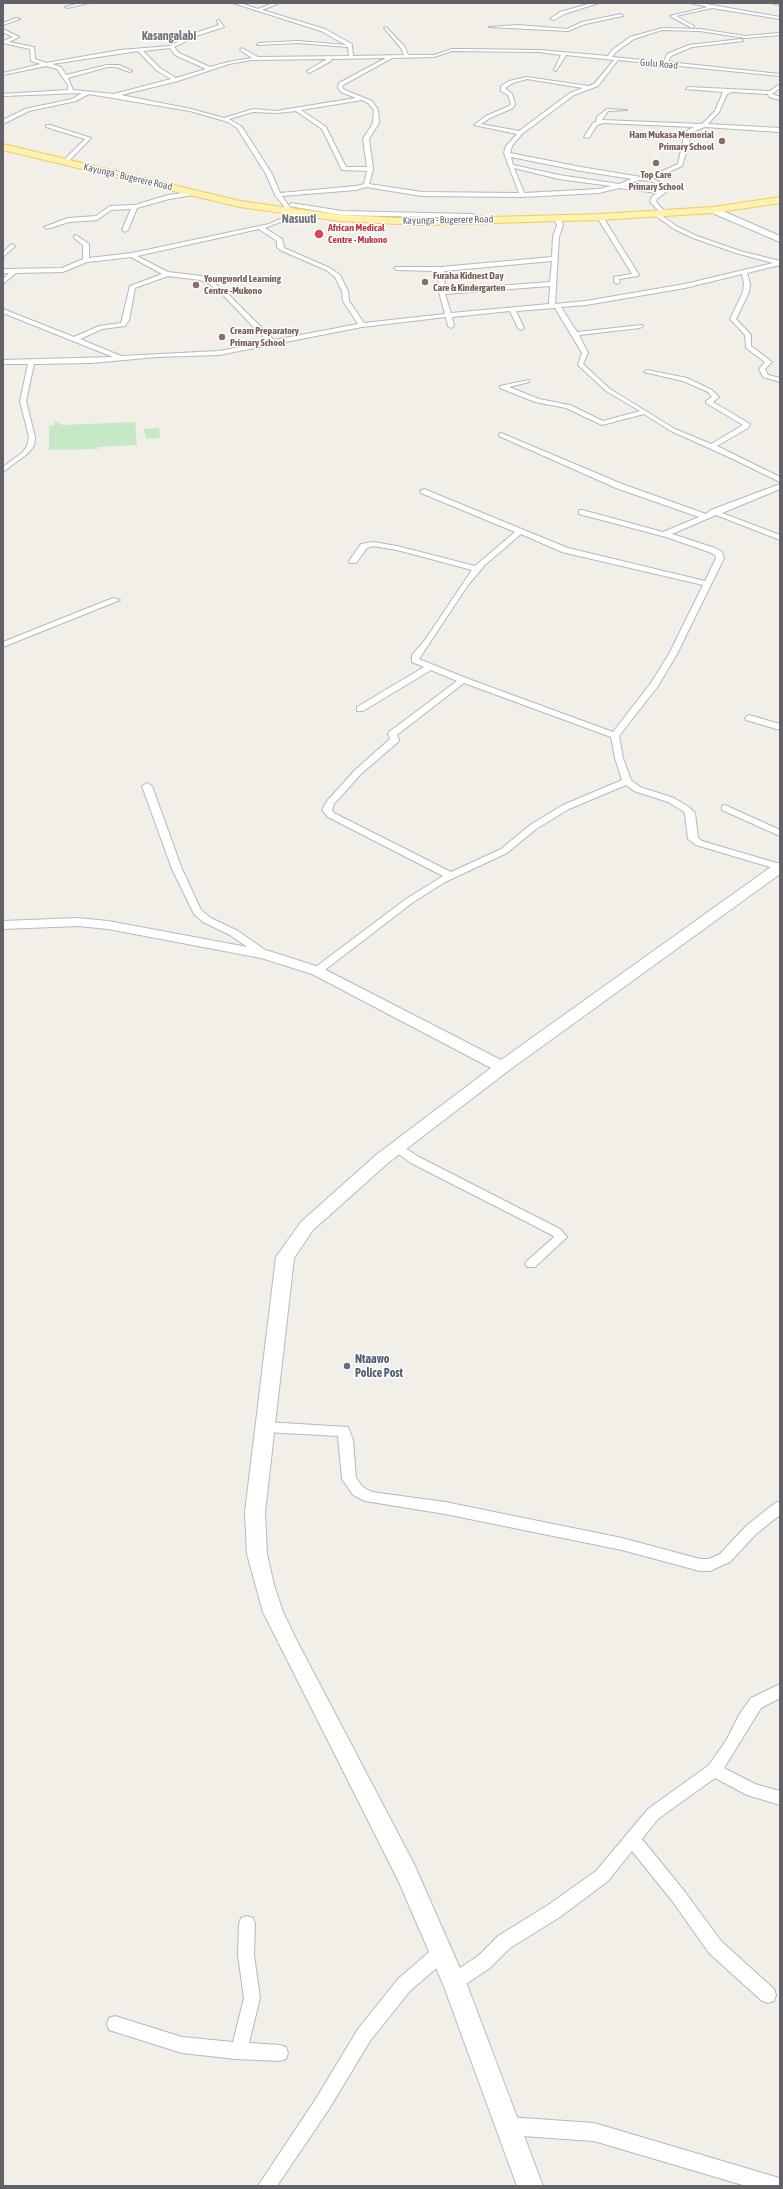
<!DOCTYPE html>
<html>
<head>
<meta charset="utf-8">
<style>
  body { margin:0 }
  #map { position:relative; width:783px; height:2189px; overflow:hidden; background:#f1efe8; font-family:"Asap Condensed",sans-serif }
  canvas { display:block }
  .frame { position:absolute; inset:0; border:4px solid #5f6368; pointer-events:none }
</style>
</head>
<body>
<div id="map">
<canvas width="783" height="2189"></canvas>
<div class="frame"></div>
</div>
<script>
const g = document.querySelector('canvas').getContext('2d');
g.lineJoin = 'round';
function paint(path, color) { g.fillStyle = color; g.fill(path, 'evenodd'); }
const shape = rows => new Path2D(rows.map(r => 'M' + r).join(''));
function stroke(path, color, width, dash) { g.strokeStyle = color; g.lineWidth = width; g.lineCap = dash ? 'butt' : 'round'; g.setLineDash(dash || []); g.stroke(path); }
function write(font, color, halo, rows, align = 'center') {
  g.font = font + ' "Asap Condensed",sans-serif'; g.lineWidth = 3; g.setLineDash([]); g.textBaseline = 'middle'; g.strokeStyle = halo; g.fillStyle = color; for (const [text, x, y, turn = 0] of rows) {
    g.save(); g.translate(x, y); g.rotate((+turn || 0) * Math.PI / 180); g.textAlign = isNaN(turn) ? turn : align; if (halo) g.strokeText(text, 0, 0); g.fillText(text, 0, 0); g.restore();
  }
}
paint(shape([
  [54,420,62,425,135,422,137,445,97,447,99,449,49,450,49,426,55,425],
  [159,428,160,438,146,439,144,429]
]), '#c5e8c5');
const street = shape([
  [81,3,89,3,67,8,65,7,81,3],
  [233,3,240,3,258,9,273,3,279,3,262,10,325,29,352,44,353,56,404,55,401,48,384,28,386,27,405,47,408,55,434,55,452,49,461,49,539,50,608,56,612,50,630,37,662,28,700,29,745,36,780,33,780,35,745,38,700,31,662,30,634,39,616,52,612,57,664,62,667,54,689,45,741,39,743,41,692,47,671,56,668,62,780,74,780,76,618,60,598,86,574,95,522,134,512,146,510,153,581,167,647,178,678,164,684,137,655,136,646,139,644,136,654,132,685,134,688,130,694,127,603,123,597,125,589,138,584,137,593,123,596,122,597,117,607,109,627,110,608,111,602,120,702,124,715,111,723,92,686,89,688,87,770,91,780,84,780,88,772,94,780,97,780,100,769,97,768,94,732,92,727,94,719,112,708,124,780,128,780,132,705,127,692,132,682,166,653,179,665,185,667,189,666,192,657,199,656,202,667,214,664,216,650,202,652,197,657,193,619,188,599,193,522,197,422,196,366,187,356,190,282,196,293,212,290,214,275,195,266,174,237,128,228,122,190,111,89,94,76,101,29,111,3,124,3,120,25,109,72,99,82,93,3,96,3,94,68,90,68,85,57,69,46,66,3,75,3,73,41,64,31,61,30,49,3,43,3,41,13,37,3,32,3,29,19,37,9,42,34,47,35,59,46,63,120,50,170,46,195,33,219,25,217,21,219,20,224,27,199,35,174,47,179,53,210,67,228,62,252,58,240,50,242,48,258,57,349,56,348,47,298,43,257,45,259,43,298,41,346,45,321,31,233,3],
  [170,48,175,55,206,69,176,78,160,68,143,51,170,48],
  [138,51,156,70,171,79,114,94,73,90,68,78,107,67,116,67,130,72,132,71,119,65,107,65,66,75,61,67,52,64,138,51],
  [452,51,539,52,561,55,554,70,556,71,566,55,614,60,594,84,588,86,527,77,509,81,501,86,501,91,508,95,511,104,509,106,486,116,474,125,517,134,506,146,504,153,519,193,422,192,369,184,373,169,369,139,379,123,378,110,372,101,345,90,342,88,343,85,392,58,434,57,452,51],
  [386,58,339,83,338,88,341,92,356,98,276,111,253,109,224,118,191,109,121,95,178,81,229,64,251,60,327,59,307,71,309,73,331,61,331,59,386,58],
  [527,79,583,88,570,93,519,131,481,124,490,118,513,108,515,104,512,94,505,88,513,83,527,79],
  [362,100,368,103,374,110,373,123,363,139,367,167,346,167,326,127,301,110,362,100],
  [296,111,322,129,342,170,367,171,364,184,356,186,280,193,272,174,242,127,229,119,253,112,276,113,296,111],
  [511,157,581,171,632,179,619,184,559,175,513,165,511,157],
  [514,168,559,179,611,186,599,189,524,193,514,168],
  [639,180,651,181,661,187,661,190,626,185,639,180],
  [592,3,599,3,564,14,554,20,550,19,560,12,592,3],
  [690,3,700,3,780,17,780,19,712,8,676,16,694,26,692,28,670,16,708,7,690,3],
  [774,3,780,3,780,5,774,4,774,3],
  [621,14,623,16,585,24,568,31,489,27,518,25,567,29,582,22,621,14],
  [16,18,20,19,3,25,3,23,16,18],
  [46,125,50,125,91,138,67,163,63,163,63,161,85,139,46,127,46,125],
  [197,191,199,194,169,199,137,208,128,230,125,232,122,230,131,209,111,210,97,220,69,222,47,229,44,227,68,218,96,216,110,206,135,205,168,195,197,191],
  [291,203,342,211,471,214,495,220,492,222,471,218,342,215,289,206,291,203],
  [298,211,300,214,265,228,282,239,284,248,330,268,340,275,348,291,349,301,364,323,445,314,439,292,438,271,397,270,394,268,395,267,441,267,552,257,553,237,557,225,555,219,558,217,561,219,563,225,559,237,555,304,586,301,685,284,773,263,736,253,693,238,674,229,656,216,658,213,678,227,697,236,740,251,780,261,780,265,747,273,750,284,749,292,736,319,751,335,751,346,772,362,765,369,768,375,780,378,780,382,763,377,759,369,765,362,746,348,745,335,730,319,743,292,744,284,742,274,685,288,586,305,561,307,577,332,642,325,643,326,640,328,579,335,588,353,583,364,610,389,675,429,711,444,743,425,706,403,706,401,712,397,708,392,683,381,644,372,647,370,687,378,712,390,719,397,713,402,750,424,748,428,717,446,780,477,780,482,733,459,671,431,644,414,602,425,566,408,535,402,500,388,500,386,529,380,529,382,509,387,539,399,570,405,603,421,640,411,606,391,578,365,582,353,555,308,516,311,524,328,521,330,518,328,510,311,452,317,454,326,451,328,448,326,446,317,362,327,219,355,157,357,91,363,34,364,26,401,35,437,34,446,27,454,3,472,3,467,23,452,27,446,29,437,20,401,28,364,3,364,3,360,113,357,3,313,3,309,74,337,99,326,121,323,130,286,162,274,131,257,87,262,63,272,16,273,3,284,3,279,9,273,3,273,3,269,62,268,83,259,83,245,74,238,74,236,76,235,89,244,89,258,132,253,269,224,298,211],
  [259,229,277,241,277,247,280,250,326,270,335,277,342,291,343,301,358,324,274,340,228,294,212,281,201,276,168,272,137,256,259,229],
  [552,261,550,282,445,290,444,271,552,261],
  [168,276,200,280,208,283,224,296,268,342,219,351,121,356,80,339,102,329,125,326,129,320,135,288,168,276],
  [550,286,549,304,451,313,445,294,550,286],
  [600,215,603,217,639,275,638,276,619,279,620,282,617,284,614,282,614,277,632,274,597,217,600,215],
  [12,244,15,246,14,247,3,257,3,252,12,244],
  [501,433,622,484,706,514,711,510,780,484,780,489,722,513,780,535,780,540,716,515,672,534,715,548,722,552,724,558,677,654,658,686,619,736,623,758,631,780,640,787,674,798,689,807,695,813,698,838,702,841,780,864,780,870,696,845,688,839,685,814,683,811,668,802,634,791,626,785,569,809,536,829,507,853,445,882,412,903,321,973,313,973,312,971,313,969,406,899,443,876,328,817,322,810,327,801,355,770,390,739,388,734,389,732,457,681,431,670,363,711,357,711,357,707,424,667,412,662,412,655,425,640,472,570,397,550,373,546,367,548,356,563,350,563,349,561,361,544,373,542,397,546,475,566,515,532,421,493,420,491,424,489,568,548,705,581,716,558,715,555,709,552,666,537,579,514,579,510,582,510,663,532,699,517,616,488,499,436,499,434,501,433],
  [521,534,562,552,703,585,669,654,651,683,613,732,466,678,419,659,468,585,485,565,521,534],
  [464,683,611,737,615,758,622,780,563,805,530,825,501,849,451,872,334,813,332,810,334,804,361,774,398,742,399,740,397,735,464,683],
  [113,598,120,600,3,647,3,642,113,598],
  [749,715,780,724,780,730,746,720,745,718,749,715],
  [147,783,152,786,182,869,201,910,211,918,238,931,268,952,269,954,268,956,260,956,230,935,203,922,194,914,172,869,142,786,147,783],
  [725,805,780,830,780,836,722,810,722,806,725,805],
  [397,1143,419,1157,560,1229,567,1237,535,1267,527,1267,525,1264,527,1261,554,1237,552,1235,411,1163,393,1150,391,1147,397,1143],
  [266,1422,348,1427,353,1440,356,1478,363,1487,372,1492,445,1502,622,1538,700,1559,709,1559,720,1554,746,1526,775,1503,780,1501,780,1515,756,1534,730,1562,710,1571,700,1571,622,1550,445,1514,365,1501,353,1495,342,1479,338,1436,266,1432,261,1431,259,1427,261,1423,266,1422],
  [780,1684,780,1698,761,1708,724,1768,755,1784,780,1791,780,1805,747,1795,715,1778,658,1819,642,1839,685,1892,721,1941,774,1989,776,1995,774,2001,768,2003,762,2001,709,1953,673,1902,632,1851,608,1881,560,1917,510,1948,490,1968,460,1988,454,1990,448,1988,446,1982,448,1976,478,1956,498,1936,548,1905,596,1871,648,1809,709,1765,727,1739,739,1715,751,1698,780,1684],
  [247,1916,253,1918,255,1924,254,1955,260,1998,249,2043,280,2045,286,2047,288,2053,286,2059,280,2061,236,2059,182,2053,109,2030,107,2024,109,2018,115,2016,182,2037,233,2042,244,1998,238,1955,239,1924,241,1918,247,1916],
  [441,1945,447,1947,449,1953,447,1959,410,1991,370,2041,329,2109,277,2186,258,2186,317,2097,358,2029,398,1979,435,1947,441,1945],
  [508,2117,594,2123,776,2177,780,2179,780,2186,746,2186,594,2141,508,2135,502,2132,499,2126,502,2120,508,2117]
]);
const secondary = shape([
  [710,208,716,208,780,236,780,242,710,212,710,208],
  [780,863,780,874,508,1071,388,1163,313,1230,294,1258,265,1512,267,1554,274,1585,283,1612,296,1639,414,1864,466,1982,543,2186,517,2186,443,1984,398,1880,263,1612,247,1554,245,1512,276,1257,301,1222,376,1155,491,1068,312,974,261,958,108,929,78,926,3,929,3,921,78,918,108,921,269,951,322,968,501,1060,775,864,780,863]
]);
const primary = shape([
  [3,144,240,201,340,215,419,219,600,214,713,207,780,197,780,203,713,213,600,220,419,225,340,221,240,207,3,150,3,144]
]);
stroke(street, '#b5b8bc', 2);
stroke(secondary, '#b6babf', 2);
stroke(primary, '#f2c960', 2);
paint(street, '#fff');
paint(secondary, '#fff');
paint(primary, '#fff2af');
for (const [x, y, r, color] of [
  [722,141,4,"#8d6e63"],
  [656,163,4,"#8d6e63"],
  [319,234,5,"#e0444e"],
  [425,282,4,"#8d6e63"],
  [196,285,4,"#8d6e63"],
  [222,337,4,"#8d6e63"],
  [347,1366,4,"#5c6f8a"]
]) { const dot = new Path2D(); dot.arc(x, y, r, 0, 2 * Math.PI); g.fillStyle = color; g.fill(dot); stroke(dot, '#fff', 1.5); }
write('10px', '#5f6368', '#fff', [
  ["Gulu Road",659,64,5],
  ["Kayunga - Bugerere Road",128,177,13],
  ["Kayunga - Bugerere Road",448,220,-1]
]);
write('bold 10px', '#785e54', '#fff', [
  ["Ham Mukasa Memorial",714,135,"right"],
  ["Primary School",714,147,"right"],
  ["Top Care",656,175,"center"],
  ["Primary School",656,187,"center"],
  ["Furaha Kidnest Day",433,276],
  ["Care & Kindergarten",433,288],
  ["Youngworld Learning",204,279],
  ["Centre -Mukono",204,291],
  ["Cream Preparatory",230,331],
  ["Primary School",230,343]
], 'left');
write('bold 10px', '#be3a42', '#fff', [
  ["African Medical",328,228],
  ["Centre - Mukono",328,240]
], 'left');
write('bold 12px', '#70757a', '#fff', [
  ["Kasangalabi",169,36],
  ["Nasuuti",299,219]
]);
write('bold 12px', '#4e5e75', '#fff', [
  ["Ntaawo",355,1359],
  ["Police Post",355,1373]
], 'left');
</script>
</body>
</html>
